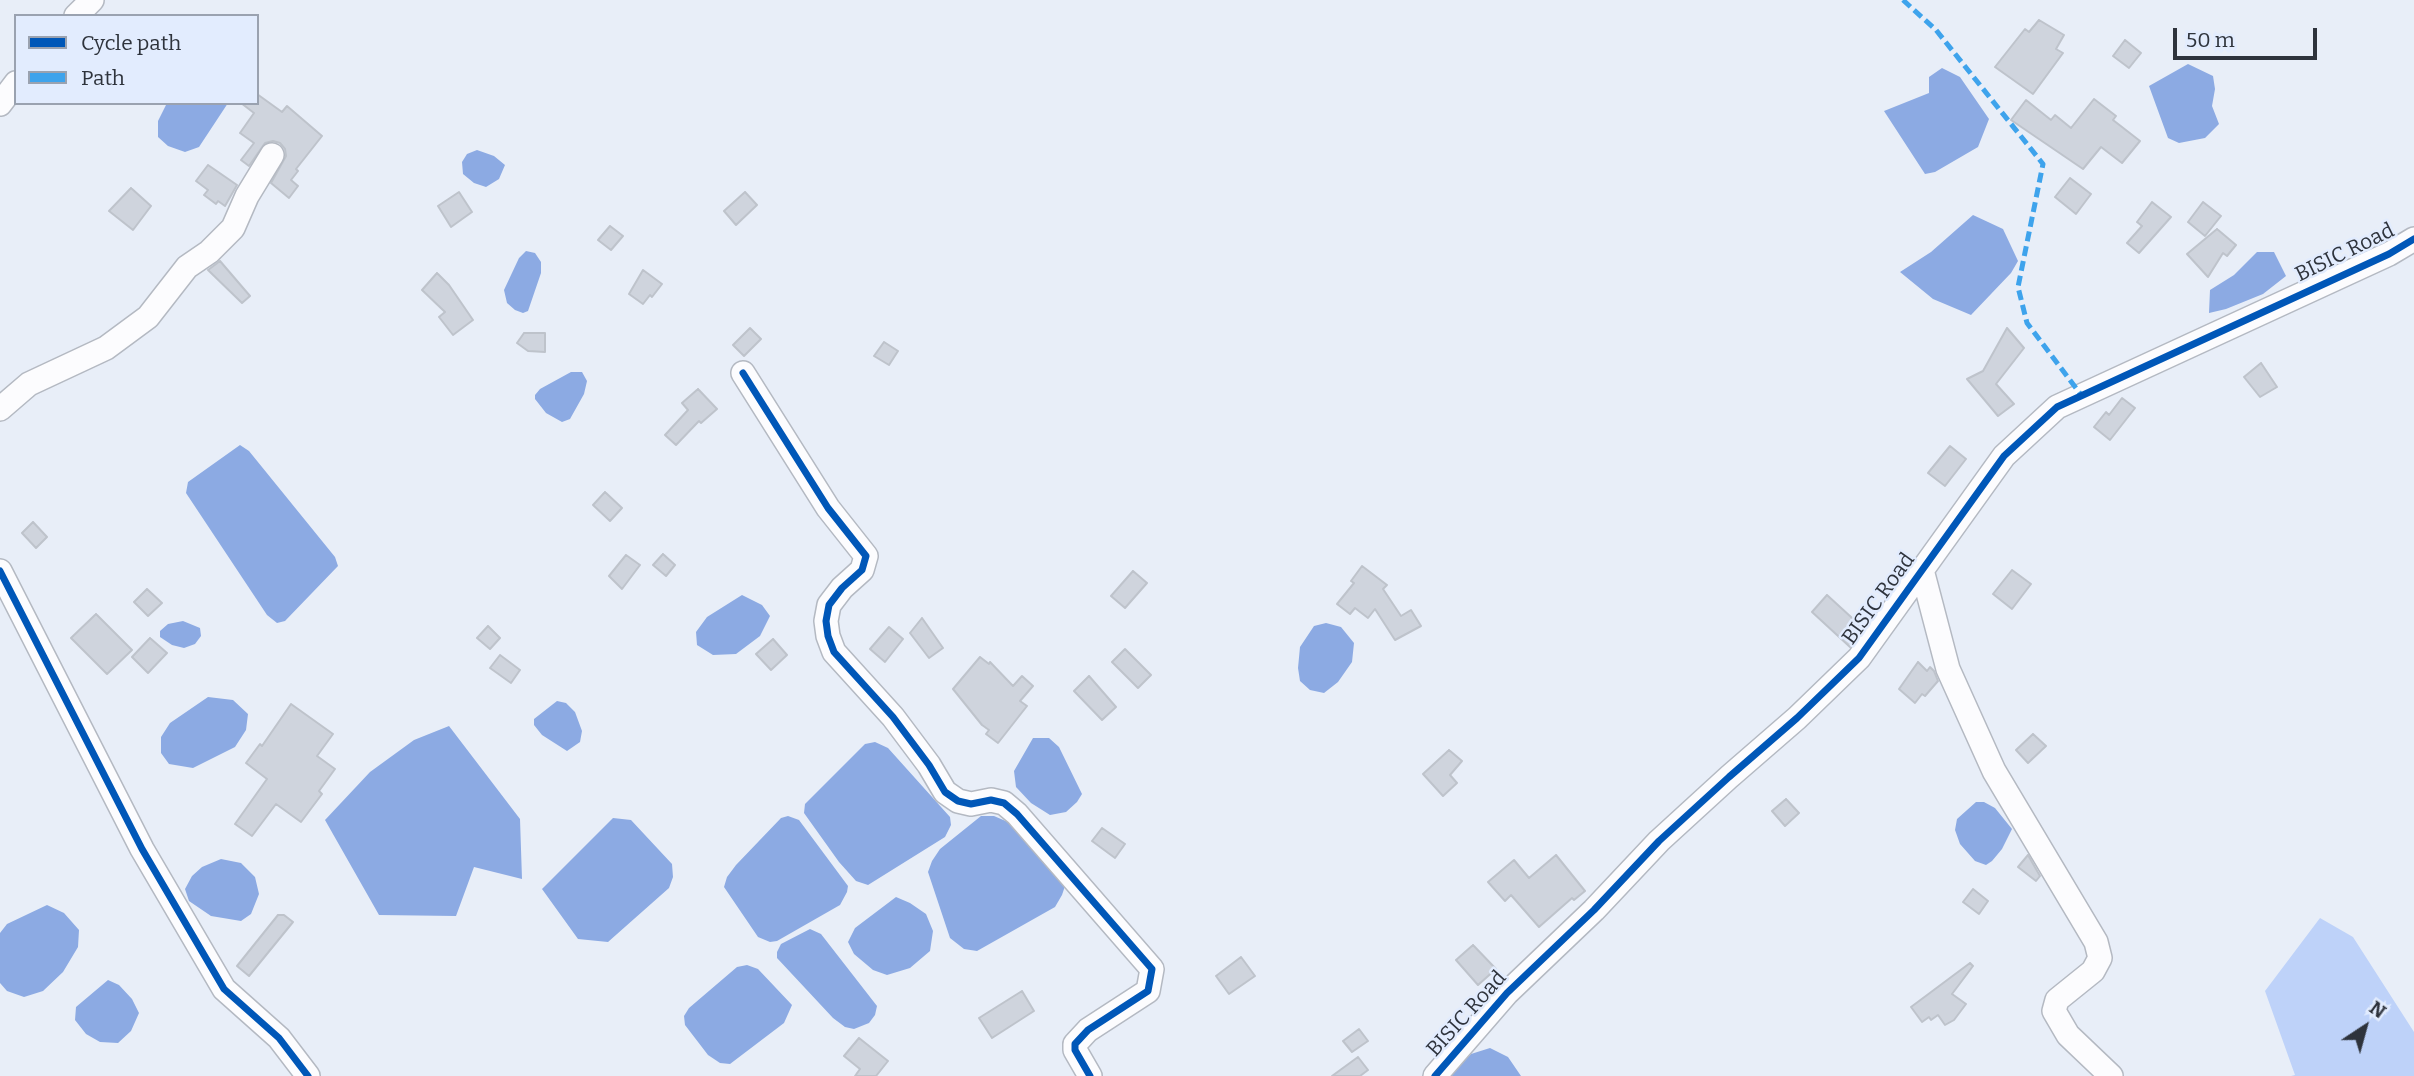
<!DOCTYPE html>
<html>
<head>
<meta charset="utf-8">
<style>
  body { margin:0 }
  #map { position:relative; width:2414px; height:1076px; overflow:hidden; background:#e8eef8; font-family:Bitter,serif }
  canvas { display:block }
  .legend { position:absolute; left:14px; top:14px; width:245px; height:91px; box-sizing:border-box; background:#e2ecfe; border:2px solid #9aa2b0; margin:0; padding:9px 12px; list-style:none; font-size:21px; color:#2e333c }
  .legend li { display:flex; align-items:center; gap:14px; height:35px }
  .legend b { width:35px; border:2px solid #9aa2b0 }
  .north { position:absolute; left:2330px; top:992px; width:70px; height:70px; -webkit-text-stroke:5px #e2ecfe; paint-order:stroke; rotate:36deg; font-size:19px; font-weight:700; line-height:28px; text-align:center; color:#2e333c }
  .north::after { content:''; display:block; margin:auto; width:24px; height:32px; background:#2e333c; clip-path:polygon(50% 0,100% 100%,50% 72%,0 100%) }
  .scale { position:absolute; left:2173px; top:28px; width:144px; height:32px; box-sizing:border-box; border:4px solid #2e333c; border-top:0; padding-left:9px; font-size:21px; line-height:24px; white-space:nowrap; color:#2e333c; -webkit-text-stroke:5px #e2ecfe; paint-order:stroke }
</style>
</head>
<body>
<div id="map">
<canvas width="2414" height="1076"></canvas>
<ul class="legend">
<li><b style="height:9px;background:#0057b8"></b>Cycle path</li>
<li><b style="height:9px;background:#3ea3ec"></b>Path</li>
</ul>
<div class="north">N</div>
<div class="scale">50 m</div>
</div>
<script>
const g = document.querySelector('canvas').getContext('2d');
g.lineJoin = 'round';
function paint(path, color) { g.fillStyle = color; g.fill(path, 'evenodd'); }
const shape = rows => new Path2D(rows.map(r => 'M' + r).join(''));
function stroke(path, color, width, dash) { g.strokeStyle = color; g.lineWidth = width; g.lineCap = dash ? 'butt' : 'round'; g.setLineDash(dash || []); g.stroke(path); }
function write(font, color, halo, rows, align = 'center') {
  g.font = font + ' Bitter,serif'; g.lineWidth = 5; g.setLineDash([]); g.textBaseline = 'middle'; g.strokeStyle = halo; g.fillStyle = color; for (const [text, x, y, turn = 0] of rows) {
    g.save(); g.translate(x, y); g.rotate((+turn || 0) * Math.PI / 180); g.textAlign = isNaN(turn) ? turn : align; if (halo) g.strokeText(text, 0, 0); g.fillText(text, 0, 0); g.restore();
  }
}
paint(shape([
  [2320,918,2353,937,2414,1032,2414,1076,2291,1076,2295,1075,2265,991]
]), '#bed2f9');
paint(shape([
  [2188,64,2213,76,2215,89,2212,106,2219,124,2205,138,2179,143,2168,138,2149,86],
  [1942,68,1960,77,1989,119,1978,147,1935,172,1925,174,1884,111,1929,93,1929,77],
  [167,103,228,103,199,147,185,152,168,146,158,137,158,121],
  [477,150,494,156,505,165,499,179,486,187,474,183,463,174,462,162,467,154],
  [1973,215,2003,229,2018,261,2011,273,1971,315,1933,299,1900,272,1931,252],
  [526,251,535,253,541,262,541,273,528,311,523,313,515,310,507,303,504,290,519,258],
  [2257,252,2274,252,2286,276,2263,294,2226,309,2209,313,2210,290,2234,275],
  [571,372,582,372,587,381,584,394,570,419,562,422,546,413,535,399,535,395,540,389],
  [240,445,249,451,335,557,338,566,285,621,277,623,267,615,186,493,188,482],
  [742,595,762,605,770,616,760,636,736,654,713,655,697,645,696,632,707,617],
  [183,621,200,628,201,636,195,644,184,648,172,645,160,637,160,631,168,624],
  [1326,623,1341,627,1354,643,1352,662,1338,682,1324,693,1310,690,1300,681,1298,668,1300,647,1314,626],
  [208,697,233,700,248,714,246,730,235,747,193,768,169,764,161,753,161,737,170,723],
  [557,701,566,703,575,712,582,731,580,742,567,751,542,735,534,725,534,719],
  [449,726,520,819,522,879,474,867,456,916,379,915,325,820,370,772,414,740],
  [1033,738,1049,738,1059,747,1082,794,1077,802,1066,812,1050,815,1031,803,1016,787,1014,771],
  [875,742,888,748,950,817,951,825,945,837,868,885,856,881,839,862,804,813,805,804,865,744],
  [1976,802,1984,802,1995,808,2012,829,2002,849,1992,861,1986,865,1975,861,1960,844,1955,830,1957,819],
  [788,816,799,820,848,886,847,892,840,905,777,941,770,942,758,937,724,887,727,877,736,865,781,818],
  [981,816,994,816,1008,822,1065,886,1062,895,1055,907,977,951,964,949,950,938,928,872,932,861,940,849],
  [613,818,631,820,672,864,673,877,669,888,608,942,578,939,542,889],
  [221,859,241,863,255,877,259,894,251,914,241,921,211,916,189,901,185,889,192,876,202,867],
  [896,897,910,903,926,914,933,931,930,951,910,968,887,975,873,970,854,954,848,942,855,928],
  [47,905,64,913,79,930,78,947,63,972,43,991,24,997,7,991,0,983,0,933,7,924],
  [810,929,821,934,877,1006,875,1015,869,1023,854,1029,845,1027,833,1018,777,958,777,952,781,944],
  [747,965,758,969,792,1005,784,1023,730,1064,720,1063,708,1055,685,1025,684,1016,689,1008,737,967],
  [108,980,119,985,132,999,139,1013,131,1031,118,1043,100,1042,86,1034,75,1020,76,1007],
  [1490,1048,1508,1057,1521,1076,1450,1076,1471,1054]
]), '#8caae3');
const building = shape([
  [2039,20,2064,35,2056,49,2063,53,2033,94,1995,67,2025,29,2029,32,2039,20],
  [2125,40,2141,53,2129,68,2113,56,2125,40],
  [257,94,282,112,287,106,322,136,296,169,298,171,291,180,298,186,289,198,271,183,286,156,285,149,280,143,273,141,265,143,249,166,241,160,254,143,240,133,254,113,241,103,257,103,257,94],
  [2094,99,2116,116,2113,120,2140,141,2122,163,2101,147,2083,169,2011,120,2026,100,2051,120,2055,115,2071,128,2094,99],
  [208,165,237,185,225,206,218,201,216,204,204,195,208,190,196,181,208,165],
  [2070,178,2091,194,2076,214,2055,197,2070,178],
  [131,188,151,206,133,230,109,211,131,188],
  [459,192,472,212,451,227,438,206,459,192],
  [745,192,757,205,736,225,724,211,745,192],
  [2152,202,2171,217,2139,253,2127,243,2142,226,2137,222,2152,202],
  [2203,202,2221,216,2205,236,2188,222,2203,202],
  [610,226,623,236,611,250,598,240,610,226],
  [2217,229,2236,245,2227,256,2223,253,2208,277,2187,254,2217,229],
  [220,261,250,296,242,303,208,270,220,261],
  [643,270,662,284,652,297,650,295,643,304,629,294,643,270],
  [437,273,449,285,473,320,453,335,439,317,445,312,422,290,437,273],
  [750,328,761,339,744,356,733,345,750,328],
  [2007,328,2024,348,1996,384,2014,404,1998,416,1967,379,1983,371,2007,328],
  [524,333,545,333,545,352,528,351,517,343,524,333],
  [884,342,898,351,889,365,874,356,884,342],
  [2261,363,2277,387,2260,397,2244,377,2261,363],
  [698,389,717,409,701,423,699,421,676,445,665,435,688,410,682,403,698,389],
  [2122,398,2135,408,2110,440,2094,427,2106,412,2109,415,2122,398],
  [1950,446,1966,459,1945,486,1928,473,1950,446],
  [605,492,622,508,610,521,593,505,605,492],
  [33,522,47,537,36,548,22,533,33,522],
  [663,554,675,565,666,576,653,565,663,554],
  [626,555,640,565,622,589,609,576,626,555],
  [1362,566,1387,585,1383,589,1401,616,1411,610,1421,626,1395,640,1375,609,1368,618,1355,608,1350,614,1337,604,1354,583,1351,581,1362,566],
  [2012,570,2031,584,2012,609,1993,594,2012,570],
  [1133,571,1147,583,1125,608,1111,596,1133,571],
  [147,589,162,603,148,616,134,602,147,589],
  [1827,595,1863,628,1850,647,1812,612,1827,595],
  [96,614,132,650,107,674,71,638,96,614],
  [922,618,943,648,929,658,910,633,922,618],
  [488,626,500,638,490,649,477,638,488,626],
  [889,627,903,639,885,662,870,649,889,627],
  [150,638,167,653,148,673,132,657,150,638],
  [773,639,787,655,771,670,756,654,773,639],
  [1125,649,1151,675,1138,688,1112,662,1125,649],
  [500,655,520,670,511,683,490,668,500,655],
  [980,657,989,664,990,662,1013,686,1022,676,1033,686,1020,701,1027,706,998,743,986,734,989,730,982,725,953,689,980,657],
  [1918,662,1927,671,1930,667,1934,671,1938,681,1925,696,1922,694,1915,703,1899,689,1918,662],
  [1089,676,1116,707,1102,720,1074,691,1089,676],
  [291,704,333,734,317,756,335,769,319,791,322,794,301,822,276,804,252,836,235,824,267,779,246,763,260,744,262,746,291,704],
  [2033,734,2046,746,2028,763,2016,750,2033,734],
  [1449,750,1462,761,1450,775,1457,783,1443,796,1423,774,1449,750],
  [1786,799,1799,813,1785,826,1772,811,1786,799],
  [1102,828,1125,844,1115,858,1092,841,1102,828],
  [1556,855,1585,891,1574,900,1572,898,1539,927,1511,895,1505,901,1488,882,1514,860,1529,878,1556,855],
  [2028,855,2040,876,2036,881,2018,867,2028,855],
  [1973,889,1988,901,1979,914,1963,902,1973,889],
  [278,915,284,915,293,922,249,976,237,966,278,915],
  [1473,945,1496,969,1478,985,1456,960,1473,945],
  [1241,957,1255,976,1229,994,1216,976,1241,957],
  [1970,963,1973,966,1952,994,1966,1004,1954,1020,1945,1025,1938,1015,1931,1020,1929,1017,1922,1022,1911,1007,1970,963],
  [1022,991,1034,1011,992,1038,979,1018,1022,991],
  [1359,1029,1368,1041,1352,1052,1343,1041,1359,1029],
  [859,1038,888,1061,876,1076,855,1076,860,1069,844,1056,859,1038],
  [1358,1057,1368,1070,1360,1076,1332,1076,1358,1057]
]);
paint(building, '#cfd4dd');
stroke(building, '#bec3cb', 2);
const street = shape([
  [76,16,92,0],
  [0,104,16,83],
  [743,373,828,508,866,556,862,570,842,588,829,605,826,621,828,636,834,652,893,717,929,765,945,792,958,801,971,804,991,800,1004,803,1017,814,1152,969,1148,991,1088,1030,1075,1044,1075,1050,1090,1076],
  [0,409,29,384,106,348,148,317,187,267,209,252,233,228,247,196,272,155],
  [1922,570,1948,669,1994,771,2096,942,2100,958,2093,971,2057,1000,2054,1011,2068,1035,2111,1076],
  [0,571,142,849,224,989,279,1038,308,1076],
  [1435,1076,1507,993,1594,910,1659,841,1729,777,1797,718,1859,658,2004,456,2057,407,2389,254,2414,239]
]);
stroke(street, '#b4b9c2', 26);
stroke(street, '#fcfcfe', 23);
stroke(shape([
  [1903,0,1936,30,2043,164,2018,287,2027,323,2082,396]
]), '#3ea3ec', 5, [10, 5]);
stroke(shape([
  [743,373,828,508,866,556,862,570,842,588,829,605,826,621,828,636,834,652,893,717,929,765,945,792,958,801,971,804,991,800,1004,803,1017,814,1152,969,1148,991,1088,1030,1075,1044,1075,1050,1090,1076],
  [0,571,142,849,224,989,279,1038,308,1076],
  [1435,1076,1507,993,1594,910,1659,841,1729,777,1797,718,1859,658,2004,456,2057,407,2389,254,2414,239]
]), '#0057b8', 7);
write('21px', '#2e333c', '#e2ecfe', [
  ["BISIC Road",2345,253,-26],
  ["BISIC Road",1879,599,-54],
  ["BISIC Road",1467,1014,-48]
]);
</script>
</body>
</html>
